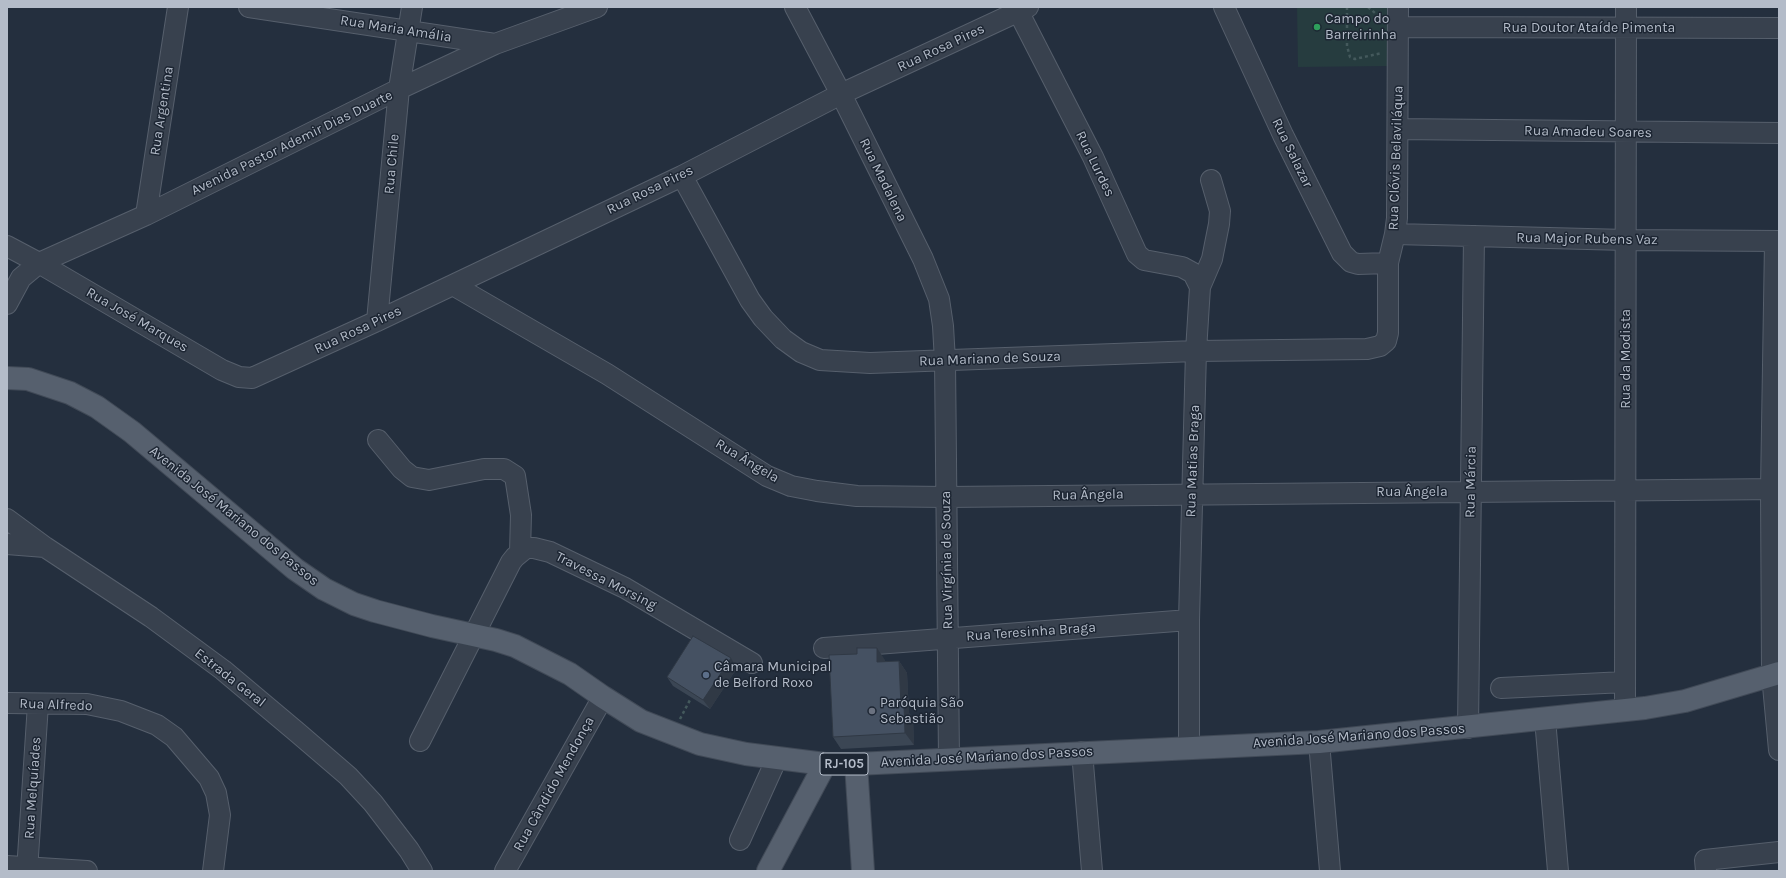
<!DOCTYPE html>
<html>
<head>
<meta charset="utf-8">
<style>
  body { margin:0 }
  #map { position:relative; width:1786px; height:878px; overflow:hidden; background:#242f3e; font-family:Karla,sans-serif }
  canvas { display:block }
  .frame { position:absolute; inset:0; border:8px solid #b4bcc9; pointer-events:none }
</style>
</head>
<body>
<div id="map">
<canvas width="1786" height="878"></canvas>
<div class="frame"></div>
</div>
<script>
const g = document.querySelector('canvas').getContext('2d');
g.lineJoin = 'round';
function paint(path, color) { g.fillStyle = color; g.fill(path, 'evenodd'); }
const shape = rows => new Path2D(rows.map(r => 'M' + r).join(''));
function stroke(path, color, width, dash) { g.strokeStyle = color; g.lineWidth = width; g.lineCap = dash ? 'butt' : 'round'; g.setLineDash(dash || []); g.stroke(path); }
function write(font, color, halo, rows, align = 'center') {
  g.font = font + ' Karla,sans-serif'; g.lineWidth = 3; g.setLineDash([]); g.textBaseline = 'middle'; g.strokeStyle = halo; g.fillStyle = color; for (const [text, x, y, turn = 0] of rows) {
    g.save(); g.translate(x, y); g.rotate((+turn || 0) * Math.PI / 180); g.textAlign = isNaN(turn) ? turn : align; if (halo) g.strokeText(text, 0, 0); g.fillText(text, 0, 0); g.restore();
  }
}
paint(shape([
  [1297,7,1388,7,1388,66,1298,67]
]), '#263c3f');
const minor = shape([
  [249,7,495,44],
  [795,7,841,94,923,259,939,299,943,326,945,361,949,759],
  [1016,7,1093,157,1137,254,1144,260,1182,267,1193,273,1200,287],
  [1224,7,1283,135,1342,253,1351,262,1358,264,1388,263],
  [1399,27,1779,28],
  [1398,129,1779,133],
  [682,176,750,300,763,318,783,339,801,352,820,360,870,363,1196,351,1367,349,1380,346,1386,341,1388,333,1388,263,1395,234,1397,218,1398,7],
  [146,215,178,7],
  [1395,234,1626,240,1779,241],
  [1775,242,1771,489,1772,675,1779,750],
  [7,246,39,263,222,370,239,377,252,378,377,321,682,176,841,94,1028,7],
  [453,285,607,374,767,476,791,486,817,491,857,496,946,497,1779,489],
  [7,304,21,278,39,263,146,215,399,89,495,44,597,7],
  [377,321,399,89,412,7],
  [378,440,402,469,412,477,429,480,484,469,504,469,515,476,521,515,520,552],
  [7,519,45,547,151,617,223,670,298,733,348,776,373,803,409,850,422,871],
  [7,544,45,547],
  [824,648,1189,620],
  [1501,688,1625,682],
  [7,703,87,704,121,711,157,725,174,737,209,778,216,793,220,815,213,871],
  [1625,710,1626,7],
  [1545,719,1558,871],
  [1468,728,1474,236],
  [420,741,511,562,515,557,526,548,534,548,550,552,625,588,752,663],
  [1319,742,1330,871],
  [1189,747,1189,620,1196,351,1200,287,1212,259,1219,224,1220,211,1211,180],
  [1082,752,1092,871],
  [740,840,777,758],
  [7,866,87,871],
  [27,871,38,704],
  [505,871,603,697],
  [1706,871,1705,860,1779,852]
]);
const major = shape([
  [7,378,28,379,70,393,97,407,132,432,295,569,324,589,354,604,375,611,432,626,496,640,515,646,570,674,603,697,641,721,700,744,746,754,825,764,856,764,1319,742,1645,708,1685,701,1779,673],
  [856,764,863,871],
  [768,871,825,764]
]);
stroke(minor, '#565f6c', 22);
stroke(major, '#414a57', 24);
stroke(shape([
  [1347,7,1347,46,1350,57,1355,59,1382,53],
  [1368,7,1382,19],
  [680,719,691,698]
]), '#44595c', 2.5, [3, 3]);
stroke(minor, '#38414e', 20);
stroke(major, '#56606e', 22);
paint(shape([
  [731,658,737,668,710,709,673,686,667,677],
  [885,660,885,661,899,661,907,673,909,713,913,718,914,745,841,749,833,737]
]), '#3b4654');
paint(shape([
  [877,648,885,660,886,674,877,662],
  [731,658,737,668,710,709,703,700],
  [899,661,907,673,909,713,913,718,914,745,905,733,901,706]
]), '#303945');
const building = shape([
  [693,636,731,658,703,700,667,677,693,636],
  [857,648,877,648,877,662,899,661,901,706,904,706,905,733,833,737,829,655,857,654,857,648]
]);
paint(building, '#455162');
stroke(building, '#303945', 1);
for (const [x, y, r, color] of [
  [1317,27,4,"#2e9e5b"],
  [706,675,4,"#5c6f8a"],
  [872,711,4,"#6b7280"]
]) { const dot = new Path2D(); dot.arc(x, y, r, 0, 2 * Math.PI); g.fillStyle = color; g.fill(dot); stroke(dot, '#1d2633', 1.5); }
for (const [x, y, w] of [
  [844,764,48]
]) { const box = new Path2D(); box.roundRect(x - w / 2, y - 11, w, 22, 3); g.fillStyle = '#1d2633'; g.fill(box); stroke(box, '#b4bcc9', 1); }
write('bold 13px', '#b4bcc9', null, [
  ["RJ-105",844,764]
]);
write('14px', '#b4bcc9', '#1d2633', [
  ["Campo do",1325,19],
  ["Barreirinha",1325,35],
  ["Câmara Municipal",714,667],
  ["de Belford Roxo",714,683],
  ["Paróquia São",880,703],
  ["Sebastião",880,719]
], 'left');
write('14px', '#b4bcc9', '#1d2633', [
  ["Rua Doutor Ataíde Pimenta",1589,28],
  ["Rua Maria Amália",396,29,9],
  ["Rua Rosa Pires",941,48,-25],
  ["Rua Argentina",162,111,-81],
  ["Rua Amadeu Soares",1588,132,1],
  ["Avenida Pastor Ademir Dias Duarte",292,143,-26],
  ["Rua Salazar",1292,153,64],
  ["Rua Clóvis Belaviláqua",1396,158,-88],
  ["Rua Chile",392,164,-85],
  ["Rua Lurdes",1095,164,64],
  ["Rua Madalena",883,180,64],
  ["Rua Rosa Pires",650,190,-26],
  ["Rua Major Rubens Vaz",1587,239,1],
  ["Rua José Marques",137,320,30],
  ["Rua Rosa Pires",358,330,-25],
  ["Rua Mariano de Souza",990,359,-2],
  ["Rua da Modista",1626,359,-90],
  ["Rua Ângela",747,461,31],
  ["Rua Matias Braga",1193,461,-88],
  ["Rua Márcia",1471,482,-89],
  ["Rua Ângela",1412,492],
  ["Rua Ângela",1088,495,-1],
  ["Avenida José Mariano dos Passos",234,516,39],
  ["Rua Virgínia de Souza",947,560,-91],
  ["Travessa Morsing",606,581,27],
  ["Rua Teresinha Braga",1031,632,-4],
  ["Estrada Geral",230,678,38],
  ["Rua Alfredo",56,705,2],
  ["Avenida José Mariano dos Passos",1359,736,-4],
  ["Avenida José Mariano dos Passos",987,757,-3],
  ["Rua Cândido Mendonça",554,784,-61],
  ["Rua Melquíades",33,788,-86]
]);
</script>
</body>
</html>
